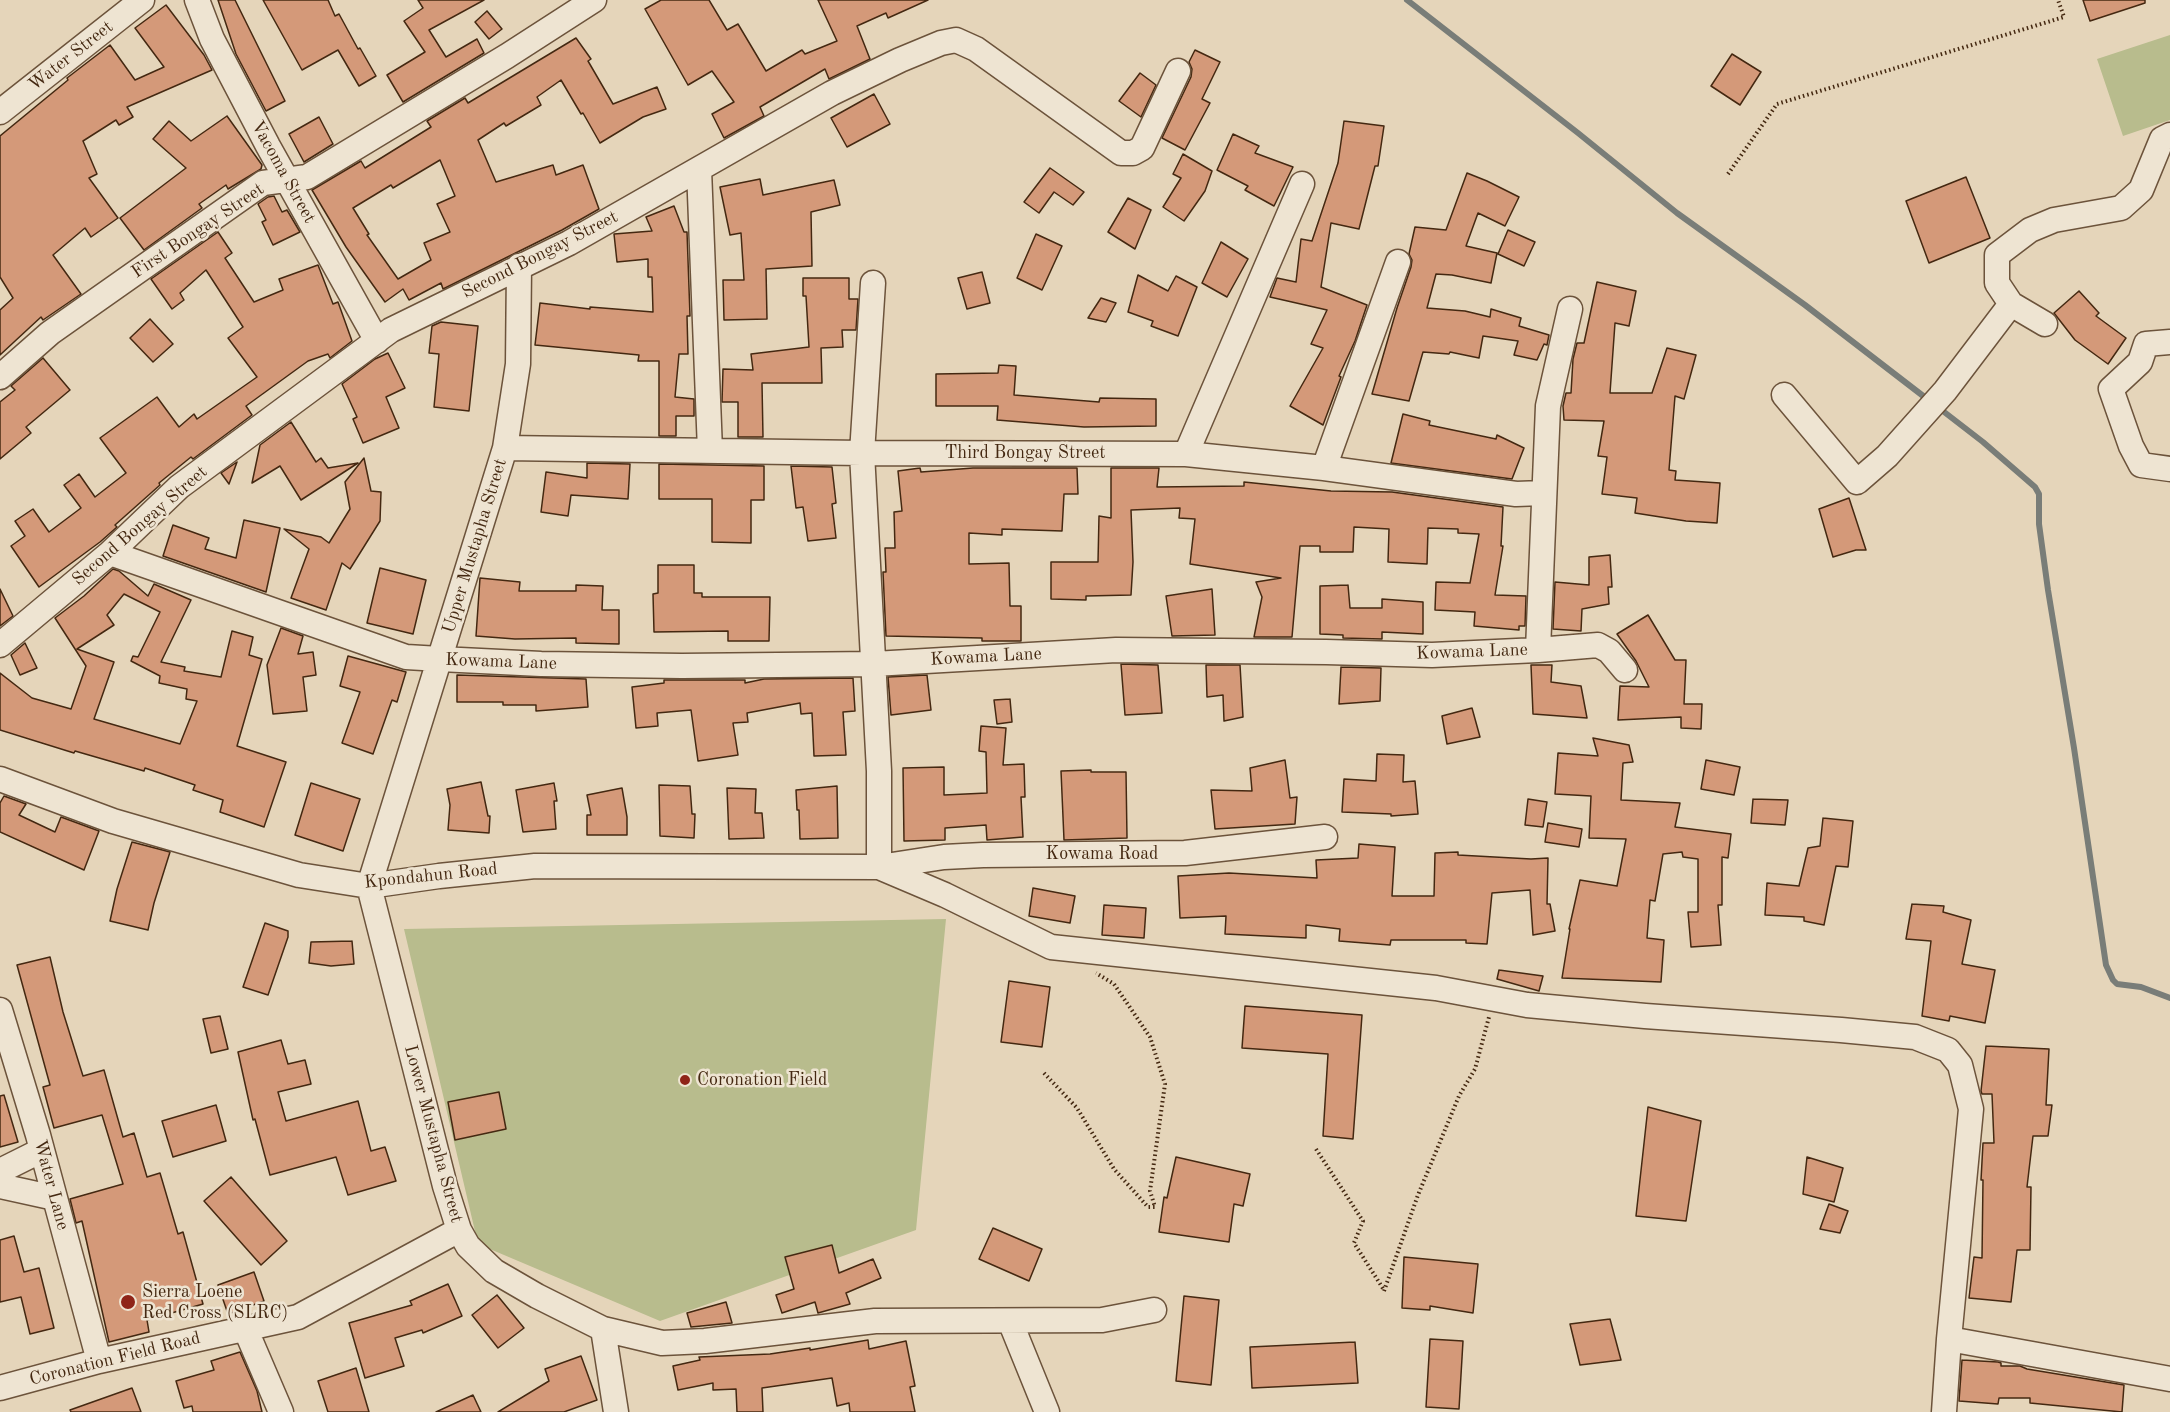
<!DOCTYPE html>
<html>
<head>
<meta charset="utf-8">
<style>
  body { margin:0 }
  canvas { display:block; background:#e5d5ba }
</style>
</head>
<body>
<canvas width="2170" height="1412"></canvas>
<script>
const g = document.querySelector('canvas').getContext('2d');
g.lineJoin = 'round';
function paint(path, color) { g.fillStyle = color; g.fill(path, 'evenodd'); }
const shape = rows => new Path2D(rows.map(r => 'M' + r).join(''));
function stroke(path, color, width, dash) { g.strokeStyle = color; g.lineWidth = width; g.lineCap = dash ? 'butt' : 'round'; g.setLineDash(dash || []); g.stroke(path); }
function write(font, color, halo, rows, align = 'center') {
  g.font = font + ' "Old Standard TT",serif'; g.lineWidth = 5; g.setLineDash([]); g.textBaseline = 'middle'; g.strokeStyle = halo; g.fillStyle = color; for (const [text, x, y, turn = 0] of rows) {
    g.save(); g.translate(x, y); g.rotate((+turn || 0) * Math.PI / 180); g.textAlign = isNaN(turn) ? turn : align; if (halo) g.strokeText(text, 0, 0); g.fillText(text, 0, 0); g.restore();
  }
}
paint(shape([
  [2170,35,2170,120,2123,136,2097,59],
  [946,919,916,1230,660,1321,478,1244,404,929]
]), '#b8bc8d');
stroke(shape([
  [1407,0,1578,133,1677,213,1805,305,1931,402],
  [1939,408,1983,442,2035,487,2039,494,2039,524,2048,590,2074,748,2106,965,2113,980,2117,984,2141,987,2170,998]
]), '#797d78', 6);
const building = shape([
  [218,0,235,0,285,101,266,111,236,54,218,0],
  [263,0,328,0,335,16,339,14,358,49,360,48,376,76,359,86,338,50,302,70,263,0],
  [418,0,484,0,429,30,446,57,477,39,484,53,403,102,387,75,425,52,404,21,423,8,418,0],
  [661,0,709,0,727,30,738,24,766,71,802,50,805,54,837,41,818,0,928,0,888,18,886,13,857,26,870,59,829,79,825,69,760,107,764,116,724,138,712,114,734,102,712,71,688,85,645,9,661,0],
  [2083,0,2145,0,2145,3,2090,21,2083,0],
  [166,5,204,55,212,70,127,107,133,117,119,125,116,120,83,141,97,174,89,178,118,218,91,237,85,228,53,255,81,294,43,320,41,317,0,355,0,310,13,298,0,277,0,136,68,80,67,78,110,45,135,80,164,67,135,28,166,5],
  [487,11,502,29,489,39,475,22,487,11],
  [576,38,591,59,588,61,613,104,657,87,666,109,643,117,600,143,583,113,581,114,561,80,537,97,541,105,506,126,504,123,478,140,496,182,553,165,556,175,583,165,599,209,562,230,443,289,441,283,409,300,403,289,385,302,346,247,312,190,361,161,365,168,431,127,427,121,465,98,468,103,576,38],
  [440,160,455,196,437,204,450,232,424,243,431,260,398,279,367,235,369,234,353,208,391,185,393,188,440,160],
  [1195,50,1220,62,1202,99,1210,103,1185,150,1162,138,1191,77,1192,69,1189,62,1195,50],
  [1732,54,1761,72,1740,105,1711,86,1732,54],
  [1140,73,1156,85,1141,117,1119,101,1140,73],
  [874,94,890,124,847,147,831,118,874,94],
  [227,116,262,165,261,169,228,189,226,185,199,204,202,208,144,250,120,218,186,168,153,139,169,121,191,141,227,116],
  [319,117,333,144,304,162,289,134,319,117],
  [1344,121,1384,126,1378,166,1375,166,1359,229,1331,223,1321,287,1367,305,1355,341,1339,376,1341,377,1323,425,1290,406,1323,348,1311,344,1327,310,1270,297,1277,278,1296,282,1301,239,1312,241,1338,163,1344,121],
  [1233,134,1259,146,1255,153,1293,167,1274,206,1245,190,1248,186,1217,170,1233,134],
  [1183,154,1212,171,1205,191,1184,221,1163,207,1181,178,1173,174,1183,154],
  [1050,168,1084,192,1073,205,1054,192,1039,213,1024,202,1050,168],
  [1467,173,1487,181,1519,197,1505,226,1478,213,1466,246,1497,253,1491,283,1452,275,1436,274,1427,308,1465,311,1490,317,1491,309,1521,318,1519,326,1549,335,1547,345,1544,344,1537,360,1514,355,1518,341,1483,336,1479,358,1450,352,1449,354,1423,352,1409,401,1372,394,1397,308,1411,267,1412,260,1409,254,1415,227,1446,230,1467,173],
  [1966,177,1990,238,1929,263,1906,201,1966,177],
  [760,179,763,195,834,180,840,205,811,212,812,266,766,269,767,319,724,320,723,280,744,280,741,233,730,235,720,187,760,179],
  [274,196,282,212,287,210,300,232,273,245,262,222,266,220,258,204,268,197,274,196],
  [1128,198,1151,210,1135,249,1108,232,1128,198],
  [674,206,684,232,687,232,690,316,687,316,688,354,679,354,675,397,694,399,694,416,676,416,676,436,659,436,659,361,638,361,639,355,535,345,540,303,590,309,590,307,653,312,652,277,648,277,648,259,617,262,614,234,652,231,646,217,674,206],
  [1508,230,1535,242,1524,266,1498,254,1508,230],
  [218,232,232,253,225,258,254,302,283,290,279,279,318,265,333,304,338,302,352,341,330,358,328,354,308,361,246,406,252,415,193,459,191,457,159,483,160,485,115,525,117,527,100,542,39,587,11,546,25,536,15,521,33,509,49,532,81,508,64,485,79,474,95,497,126,473,100,438,157,397,179,427,194,414,197,419,257,377,228,338,243,327,206,270,180,293,184,300,172,309,151,279,218,232],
  [1036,234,1062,246,1042,290,1017,278,1036,234],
  [1221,242,1248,259,1227,297,1202,283,1221,242],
  [982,272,990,303,967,309,958,278,982,272],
  [1138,275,1168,291,1176,276,1197,287,1178,336,1151,326,1153,321,1128,312,1138,275],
  [803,278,849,278,849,299,858,299,856,330,842,330,843,347,821,348,822,383,762,383,763,437,738,437,738,402,722,402,723,369,753,370,751,354,809,347,806,296,803,296,803,278],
  [1597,282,1636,291,1629,326,1615,323,1610,393,1652,393,1667,348,1696,355,1684,399,1675,396,1669,470,1676,471,1675,480,1720,483,1717,523,1686,521,1635,513,1637,498,1602,494,1607,457,1598,456,1604,421,1564,420,1563,406,1566,393,1571,393,1573,359,1577,343,1584,343,1597,282],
  [2079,291,2099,313,2096,316,2126,338,2108,364,2075,340,2054,313,2079,291],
  [1101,298,1116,303,1106,322,1088,318,1101,298],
  [150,319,173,344,153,362,130,338,150,319],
  [441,322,478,326,469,411,434,407,439,354,429,353,432,326,441,322],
  [388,353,405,388,386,397,399,428,363,443,353,419,357,417,342,384,375,359,388,353],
  [43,358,70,390,26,427,31,433,0,459,0,402,15,390,11,386,43,358],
  [999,365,1016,366,1014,395,1099,402,1100,398,1156,399,1156,426,1084,427,997,420,998,406,936,406,936,374,998,373,999,365],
  [1403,414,1430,421,1429,425,1496,439,1497,435,1524,448,1512,479,1391,463,1403,414],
  [291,422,316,462,321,458,328,468,358,463,301,500,280,466,252,483,260,445,291,422],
  [364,458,371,491,381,492,380,521,350,569,342,563,326,610,291,598,309,549,284,529,321,537,329,543,350,509,345,482,364,458],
  [237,462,229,484,221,473,237,462],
  [587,463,630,464,628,499,571,495,568,516,541,512,546,472,587,478,587,463],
  [659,464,764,466,764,500,751,500,751,543,712,542,712,499,659,499,659,464],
  [791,466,832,467,836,503,832,504,836,538,808,541,803,507,796,508,791,466],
  [920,468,921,472,973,468,1077,468,1078,494,1064,494,1062,531,1002,529,1002,535,969,533,969,564,1009,563,1010,606,1021,606,1021,641,982,641,982,638,886,636,883,572,886,572,885,548,895,548,894,512,902,511,898,471,920,468],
  [1111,468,1159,468,1157,487,1244,486,1244,482,1331,491,1392,492,1503,507,1501,546,1503,546,1495,595,1526,596,1525,626,1519,626,1519,630,1474,626,1475,612,1435,610,1436,582,1470,583,1479,534,1458,533,1458,529,1428,528,1427,564,1388,562,1389,529,1354,527,1353,552,1320,552,1320,546,1300,546,1292,637,1254,637,1262,597,1256,582,1281,578,1190,564,1195,519,1179,518,1180,508,1131,510,1133,562,1131,595,1086,596,1086,600,1051,599,1051,562,1098,562,1099,516,1111,518,1111,468],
  [1849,498,1866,550,1856,550,1833,557,1819,509,1849,498],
  [244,520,280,528,266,592,163,556,173,525,209,538,205,549,236,558,244,520],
  [1610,555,1612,587,1608,587,1609,604,1582,609,1581,631,1553,629,1555,582,1589,585,1589,557,1610,555],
  [658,565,694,565,694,593,702,593,702,597,770,597,769,641,728,641,728,631,654,632,653,594,658,593,658,565],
  [380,568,426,580,413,634,367,623,380,568],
  [113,569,119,571,148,596,154,584,191,600,161,662,185,667,184,671,221,677,232,631,253,637,249,655,262,659,237,746,286,762,264,827,220,812,223,800,193,790,195,785,145,768,144,771,75,751,74,753,0,730,0,673,32,698,71,709,86,666,55,618,84,596,113,569],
  [124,594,160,612,138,657,133,656,131,661,160,676,159,683,187,689,186,699,197,701,180,744,94,719,114,662,77,649,114,625,107,615,124,594],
  [480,578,520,582,519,591,576,591,576,585,603,586,602,610,619,610,619,644,576,643,576,638,515,639,476,636,480,578],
  [1348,585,1350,608,1382,608,1382,599,1423,602,1423,634,1382,632,1382,639,1343,638,1343,635,1320,634,1320,586,1348,585],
  [0,589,13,616,0,626,0,589],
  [1212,589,1215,635,1172,636,1166,596,1212,589],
  [1648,615,1675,660,1686,660,1684,704,1702,704,1701,729,1681,728,1681,717,1618,720,1620,686,1649,687,1636,661,1617,634,1648,615],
  [281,628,303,636,298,654,313,652,316,675,303,677,307,711,273,714,267,665,281,628],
  [25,643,37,668,20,675,11,655,25,643],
  [348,656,406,672,397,702,392,700,373,754,342,743,360,692,340,686,348,656],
  [1121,664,1158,665,1162,713,1125,715,1121,664],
  [1206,665,1240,665,1243,717,1224,721,1223,695,1207,697,1206,665],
  [1531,665,1552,665,1551,682,1581,686,1587,718,1533,714,1531,665],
  [1341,667,1381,668,1380,701,1339,704,1341,667],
  [457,675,586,679,588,707,536,711,536,705,503,705,503,702,457,702,457,675],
  [927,675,931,710,891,715,888,677,927,675],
  [853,678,855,711,843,712,846,755,814,756,812,713,801,714,800,703,747,713,748,722,733,723,738,755,698,761,691,710,657,713,658,726,636,728,632,687,664,683,664,680,745,680,745,683,764,679,853,678],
  [1010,699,1012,722,997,724,994,700,1010,699],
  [1472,708,1480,737,1447,744,1442,716,1472,708],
  [981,726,1006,728,1003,765,1024,764,1025,797,1021,797,1023,837,987,840,986,825,945,828,945,840,904,841,903,768,944,767,944,795,987,793,986,752,979,751,981,726],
  [1593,738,1629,745,1633,762,1623,763,1621,800,1680,803,1675,827,1731,834,1728,858,1722,857,1722,905,1718,905,1721,945,1691,947,1688,912,1698,912,1698,859,1683,857,1682,852,1663,854,1655,901,1650,900,1647,938,1664,940,1661,982,1562,978,1570,929,1569,929,1580,880,1617,886,1626,839,1589,838,1591,796,1555,794,1558,753,1598,756,1593,738],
  [1377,754,1404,755,1403,782,1415,781,1418,814,1391,816,1391,814,1342,812,1344,779,1376,781,1377,754],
  [1285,760,1290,798,1297,797,1295,824,1215,829,1211,790,1252,791,1250,768,1285,760],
  [1706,760,1740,767,1734,795,1701,789,1706,760],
  [1091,770,1091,772,1126,772,1127,838,1064,840,1061,771,1091,770],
  [481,782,488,816,490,816,489,833,448,830,450,805,447,789,481,782],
  [311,783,360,799,343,851,295,835,311,783],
  [554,783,557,801,554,801,556,829,523,832,516,790,554,783],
  [659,785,690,786,692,814,695,814,694,838,660,836,659,785],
  [837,786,838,838,800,839,799,810,797,810,796,790,837,786],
  [622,788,627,817,627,835,587,835,587,815,591,815,587,795,622,788],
  [727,788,756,789,755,813,762,813,764,838,729,839,727,788],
  [4,796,26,804,19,815,55,832,61,817,99,831,84,870,0,832,0,803,4,796],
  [1528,799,1547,802,1543,827,1525,825,1528,799],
  [1753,799,1788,800,1785,825,1751,823,1753,799],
  [1823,818,1853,821,1848,867,1836,866,1824,925,1804,921,1804,917,1765,915,1767,883,1799,886,1808,848,1820,846,1823,818],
  [1548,823,1582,829,1579,847,1545,842,1548,823],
  [132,842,170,852,154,903,148,930,110,921,117,889,132,842],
  [1359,844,1395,847,1392,896,1434,896,1435,853,1458,852,1458,855,1531,859,1548,858,1547,904,1550,904,1555,931,1533,935,1530,890,1492,893,1487,944,1466,943,1466,940,1391,940,1390,945,1339,941,1340,929,1306,925,1306,938,1225,934,1226,916,1180,918,1178,876,1229,873,1317,878,1316,860,1358,858,1359,844],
  [1033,888,1075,896,1070,923,1029,916,1033,888],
  [1912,904,1944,906,1943,912,1971,920,1962,964,1995,970,1985,1023,1950,1016,1949,1021,1922,1016,1931,941,1906,939,1912,904],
  [1104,905,1146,908,1144,938,1102,935,1104,905],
  [265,923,288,931,288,937,268,995,243,987,265,923],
  [352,941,354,964,331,966,309,963,311,942,352,941],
  [50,957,63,1012,83,1076,104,1070,123,1137,134,1133,147,1177,160,1173,178,1234,183,1232,203,1304,147,1320,149,1332,109,1342,82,1221,76,1223,70,1199,123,1184,102,1115,54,1128,43,1087,50,1085,17,965,50,957],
  [1499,970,1543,976,1539,991,1497,979,1499,970],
  [1009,981,1050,987,1042,1047,1001,1042,1009,981],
  [1245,1006,1362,1015,1353,1139,1323,1136,1328,1054,1242,1048,1245,1006],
  [220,1016,228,1049,211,1053,203,1019,220,1016],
  [281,1040,288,1064,305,1060,311,1084,278,1092,286,1121,358,1101,371,1151,385,1147,396,1181,348,1195,336,1157,270,1175,255,1119,253,1120,238,1052,281,1040],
  [1986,1046,2049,1049,2046,1105,2052,1105,2048,1136,2033,1136,2027,1187,2031,1187,2030,1250,2017,1250,2011,1302,1969,1298,1974,1257,1982,1258,1983,1180,1981,1180,1983,1143,1994,1143,1992,1094,1982,1094,1981,1091,1986,1046],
  [499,1092,506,1129,455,1140,448,1102,499,1092],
  [4,1095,18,1142,0,1147,0,1096,4,1095],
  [216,1105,226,1141,173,1157,162,1121,216,1105],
  [1648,1107,1701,1121,1686,1221,1636,1216,1648,1107],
  [1176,1157,1250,1174,1243,1206,1234,1204,1229,1242,1159,1232,1164,1197,1167,1198,1176,1157],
  [1807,1157,1843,1168,1834,1202,1803,1194,1807,1157],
  [231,1177,287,1241,261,1265,204,1201,231,1177],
  [1829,1204,1848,1211,1840,1233,1820,1229,1829,1204],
  [993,1228,1042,1249,1029,1281,979,1259,993,1228],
  [14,1236,24,1272,39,1268,54,1328,30,1334,21,1297,0,1302,0,1240,14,1236],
  [832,1245,839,1273,873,1259,881,1278,846,1293,850,1304,818,1313,815,1302,782,1313,776,1295,794,1289,785,1257,832,1245],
  [1404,1257,1478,1264,1473,1313,1430,1306,1430,1310,1402,1308,1404,1257],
  [254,1272,264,1301,228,1314,218,1285,254,1272],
  [448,1284,462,1316,423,1333,422,1330,395,1338,404,1366,365,1378,349,1323,412,1305,410,1301,448,1284],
  [497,1295,524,1328,498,1348,472,1315,497,1295],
  [1184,1296,1219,1300,1211,1385,1176,1381,1184,1296],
  [726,1302,732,1323,691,1327,687,1313,726,1302],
  [1610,1319,1621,1360,1580,1365,1570,1324,1610,1319],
  [1430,1339,1463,1341,1459,1409,1426,1407,1430,1339],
  [868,1340,869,1349,906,1341,915,1386,910,1387,915,1412,850,1412,849,1403,837,1406,832,1378,762,1388,763,1412,737,1412,736,1389,713,1390,713,1383,678,1390,673,1366,700,1360,699,1357,770,1354,810,1348,810,1350,868,1340],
  [1355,1342,1358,1383,1252,1388,1250,1347,1355,1342],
  [240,1352,257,1391,262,1412,193,1412,192,1406,184,1408,176,1381,214,1370,211,1361,240,1352],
  [581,1356,597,1400,564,1412,498,1412,549,1381,545,1369,581,1356],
  [1962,1360,1998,1362,2001,1363,2001,1366,2020,1366,2027,1369,2124,1385,2122,1412,2030,1403,2030,1398,1999,1398,1998,1404,1959,1401,1962,1360],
  [356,1368,369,1412,328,1412,318,1381,356,1368],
  [132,1388,141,1412,71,1412,70,1410,132,1388],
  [473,1395,481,1412,436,1412,473,1395]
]);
paint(building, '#d49979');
stroke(building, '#442811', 1.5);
const minor = shape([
  [197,0,212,39,268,146,377,341],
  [0,112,142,0],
  [699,169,710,451],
  [873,283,862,453,879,771,879,867],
  [2045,324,2011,304,1997,283,1997,255,2030,230,2054,220,2121,208,2141,190,2162,139,2170,135],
  [2170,342,2146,344,2140,362,2111,389,2131,446,2141,465,2170,469],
  [0,377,50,333,263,183,307,177,507,56,594,0],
  [1784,395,1857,482,1887,456,1945,391,2011,304],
  [505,448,862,453,1186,454,1324,468,1516,494,1543,493],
  [1186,454,1302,184],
  [1324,468,1398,262],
  [110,553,406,657,440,659,541,664,682,666,874,664,1116,650,1326,652,1432,655,1538,650,1548,406,1570,309],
  [0,645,110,553,179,487,391,330,569,243,832,93,900,60,941,43,956,40,976,49,1121,153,1133,153,1142,148,1178,71],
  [1538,650,1598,645,1609,651,1625,670],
  [0,779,113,821,299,875,369,886,439,876,535,866,879,867,944,857,983,855,1185,853,1325,837],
  [879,867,945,895,1051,947,1436,988,1527,1005,1645,1016,1841,1030,1915,1037,1948,1050,1960,1065,1971,1109,1949,1339,1944,1412],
  [369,886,445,1186,459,1230,468,1246,494,1271,537,1296,603,1329,662,1343,705,1341,875,1321,1102,1320,1154,1310],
  [369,886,505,448,518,364,519,266],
  [0,1010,38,1135,99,1361],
  [0,1171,42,1150],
  [0,1186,55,1198],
  [1010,1321,1047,1412],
  [245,1328,281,1412],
  [603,1329,616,1412],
  [1949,1339,2170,1379],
  [0,1388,99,1361,298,1317,459,1230]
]);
stroke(minor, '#6c533b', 27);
stroke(shape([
  [1728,174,1777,104,2064,17,2058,0],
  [1044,1073,1077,1108,1114,1169,1148,1207,1155,1207,1150,1191,1165,1084,1150,1037,1114,984,1096,973],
  [1316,1149,1363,1221,1354,1243,1384,1290],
  [1384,1291,1418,1195,1459,1096,1475,1069,1489,1017]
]), '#442811', 4, [1.5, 3]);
stroke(minor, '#eee4d2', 24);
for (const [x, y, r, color] of [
  [685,1080,6,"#8f2418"],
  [128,1302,8,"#8f2418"]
]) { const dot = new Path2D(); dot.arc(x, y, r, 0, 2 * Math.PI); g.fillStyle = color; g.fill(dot); stroke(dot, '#eee4d2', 2); }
write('18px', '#442811', '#eee4d2', [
  ["Water Street",71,56,-38],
  ["Vacoma Street",283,172,61],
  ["First Bongay Street",198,231,-34],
  ["Second Bongay Street",540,255,-27],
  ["Third Bongay Street",1025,453],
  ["Second Bongay Street",140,526,-41],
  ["Upper Mustapha Street",475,546,-73],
  ["Kowama Lane",1472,652,-2],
  ["Kowama Lane",986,657,-3],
  ["Kowama Lane",501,662,2],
  ["Kowama Road",1102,854],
  ["Kpondahun Road",431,876,-6],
  ["Lower Mustapha Street",433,1134,75],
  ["Water Lane",51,1185,75],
  ["Coronation Field Road",115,1359,-14]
]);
write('18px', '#442811', '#eee4d2', [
  ["Coronation Field",697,1080],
  ["Sierra Loene",142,1292],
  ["Red Cross (SLRC)",142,1313]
], 'left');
</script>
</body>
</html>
